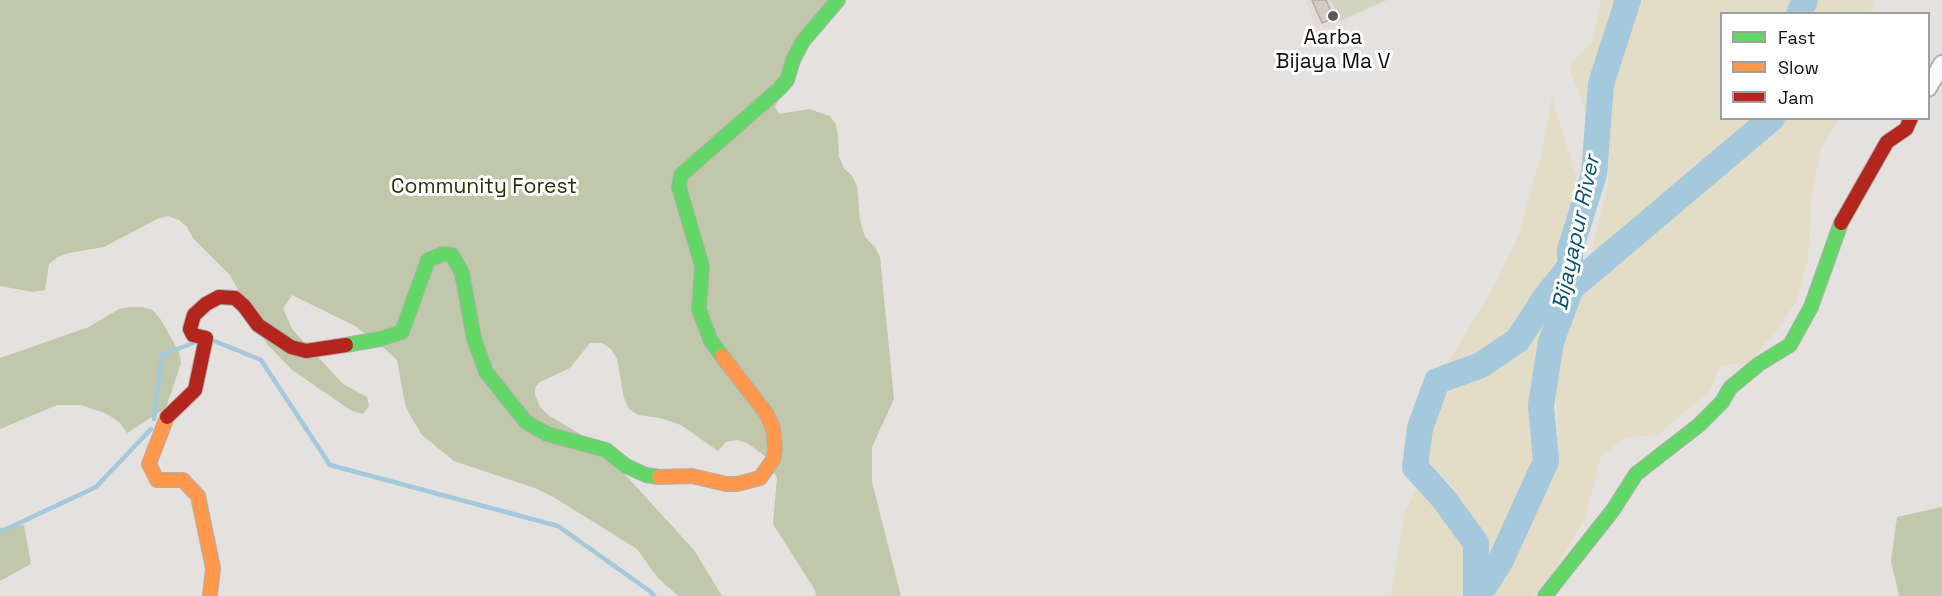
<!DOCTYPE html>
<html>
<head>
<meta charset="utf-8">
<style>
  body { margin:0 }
  #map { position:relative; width:1942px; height:596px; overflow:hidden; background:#e4e1de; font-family:"Space Grotesk",sans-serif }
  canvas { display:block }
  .legend { position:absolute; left:1720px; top:12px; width:210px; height:108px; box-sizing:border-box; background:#fff; border:2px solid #a09f9f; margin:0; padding:8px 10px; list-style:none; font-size:18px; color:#110f0e }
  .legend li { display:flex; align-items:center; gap:12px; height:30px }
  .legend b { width:30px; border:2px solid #a09f9f }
</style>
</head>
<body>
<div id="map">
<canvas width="1942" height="596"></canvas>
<ul class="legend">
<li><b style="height:8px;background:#63d668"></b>Fast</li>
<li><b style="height:8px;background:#ff974d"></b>Slow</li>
<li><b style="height:8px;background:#b3261e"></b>Jam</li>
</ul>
</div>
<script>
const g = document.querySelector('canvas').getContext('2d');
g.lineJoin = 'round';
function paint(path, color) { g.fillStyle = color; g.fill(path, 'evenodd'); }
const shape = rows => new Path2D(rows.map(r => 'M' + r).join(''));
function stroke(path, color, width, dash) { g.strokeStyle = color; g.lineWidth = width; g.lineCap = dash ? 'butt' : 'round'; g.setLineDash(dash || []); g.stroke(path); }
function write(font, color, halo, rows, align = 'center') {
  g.font = font + ' "Space Grotesk",sans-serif'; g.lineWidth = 6; g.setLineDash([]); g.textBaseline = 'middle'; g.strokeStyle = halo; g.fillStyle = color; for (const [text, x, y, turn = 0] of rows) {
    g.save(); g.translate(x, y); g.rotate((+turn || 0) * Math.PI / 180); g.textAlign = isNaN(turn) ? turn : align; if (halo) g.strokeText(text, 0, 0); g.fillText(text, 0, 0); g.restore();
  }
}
paint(shape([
  [1306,0,1389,0,1318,32]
]), '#e7d8da');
paint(shape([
  [1331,0,1385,0,1340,21]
]), '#d0d4c1');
paint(shape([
  [0,0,830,0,775,107,779,114,809,109,830,116,836,125,838,136,839,157,844,168,852,176,857,186,860,220,865,237,875,247,880,257,894,399,872,447,872,482,901,596,816,596,815,590,773,524,777,478,766,457,747,443,737,440,726,442,718,451,681,425,660,418,638,415,629,409,624,398,617,359,611,349,602,343,590,343,570,368,540,382,535,388,535,395,540,407,548,415,585,437,630,480,694,550,722,596,678,596,658,578,637,549,555,498,535,488,454,461,422,435,410,415,405,404,397,360,384,348,355,326,292,295,283,308,292,329,343,384,367,397,369,406,363,414,352,411,292,370,267,344,230,275,193,238,187,227,179,220,168,216,157,219,104,247,69,253,58,257,49,264,45,290,33,292,0,286],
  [130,307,142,307,153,310,161,320,179,352,181,363,166,408,127,433,121,424,112,417,102,412,80,405,57,405,0,429,0,358,89,327,119,309],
  [1942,507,1942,596,1899,596,1891,561,1897,517],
  [24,525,31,564,0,581,0,528]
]), '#c1c7ab');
paint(shape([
  [1601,0,1795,0,1790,13,1722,14,1722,118,1768,119,1655,206,1588,265,1609,180,1569,66,1592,42],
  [1812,0,1874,0,1871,13,1806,13],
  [1552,98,1578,183,1557,258,1512,335,1446,365,1492,290,1519,234,1542,152],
  [1780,119,1839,119,1821,149,1811,198,1808,259,1796,302,1777,330,1748,363,1721,365,1709,392,1657,435,1627,437,1601,456,1585,518,1556,568,1533,596,1487,596,1534,508,1559,433,1553,378,1560,332,1587,289],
  [1562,285,1570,288,1540,342,1541,435,1509,516,1487,563,1483,534,1452,486,1426,463,1423,419,1446,389,1500,368,1528,335],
  [1419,485,1430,485,1466,539,1471,576,1462,596,1391,596,1404,514]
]), '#e3dcc6');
stroke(shape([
  [212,340,261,360,330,465,558,526,651,592,654,596],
  [154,419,162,355,193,343],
  [0,532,96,487,151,429]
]), '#a4c8dc', 4.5);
stroke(shape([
  [1799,14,1805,0],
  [1571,288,1772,118],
  [1476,596,1476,543,1443,498,1415,467,1420,428,1437,381,1481,365,1518,340,1545,298,1571,265],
  [1478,596,1500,562,1546,461,1541,405,1551,342,1571,288,1570,250,1594,174,1601,84,1628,0]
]), '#a4c8dc', 26);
const building = shape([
  [1312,0,1326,0,1334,18,1322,23,1312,0]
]);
paint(building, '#d5cbc3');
stroke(building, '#afadab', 1.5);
const street = shape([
  [1928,88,1942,64]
]);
const fast = shape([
  [346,345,380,339,402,332,428,260,443,254,452,255,462,273,474,339,486,372,526,422,547,434,606,450,626,466,646,475,659,477],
  [722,356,711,341,699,310,702,266,679,187,681,175,779,89,787,80,793,60,803,41,838,0],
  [1545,596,1613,510,1636,474,1699,425,1722,402,1730,388,1759,364,1790,345,1811,307,1841,223]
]);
const slow = shape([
  [167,417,149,464,157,480,183,480,198,496,213,568,210,596],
  [659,477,692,476,726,484,737,484,760,478,773,460,775,449,773,428,766,413,722,356]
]);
const jam = shape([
  [1841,223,1887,142,1906,129,1911,118],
  [167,417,195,390,206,338,193,335,190,329,194,315,206,304,219,297,235,298,244,306,258,325,291,347,306,351,346,345]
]);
stroke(street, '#b2b0ae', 20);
stroke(fast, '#b2b0ae', 16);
stroke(slow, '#b2b0ae', 16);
stroke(jam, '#b2b0ae', 16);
stroke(street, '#fbfafa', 16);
stroke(fast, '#63d668', 14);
stroke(slow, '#ff974d', 14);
stroke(jam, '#b3261e', 14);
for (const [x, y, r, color] of [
  [1333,16,6,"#5b5857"]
]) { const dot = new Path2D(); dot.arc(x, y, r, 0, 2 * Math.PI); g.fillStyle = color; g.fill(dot); stroke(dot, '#fff', 2); }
write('21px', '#110f0e', '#fff', [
  ["Aarba",1333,38],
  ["Bijaya Ma V",1333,62]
]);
write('21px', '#273009', '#fff', [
  ["Community Forest",484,187]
]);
write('italic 22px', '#0b526f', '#fff', [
  ["Bijayapur River",1577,233,-78]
]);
</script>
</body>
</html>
